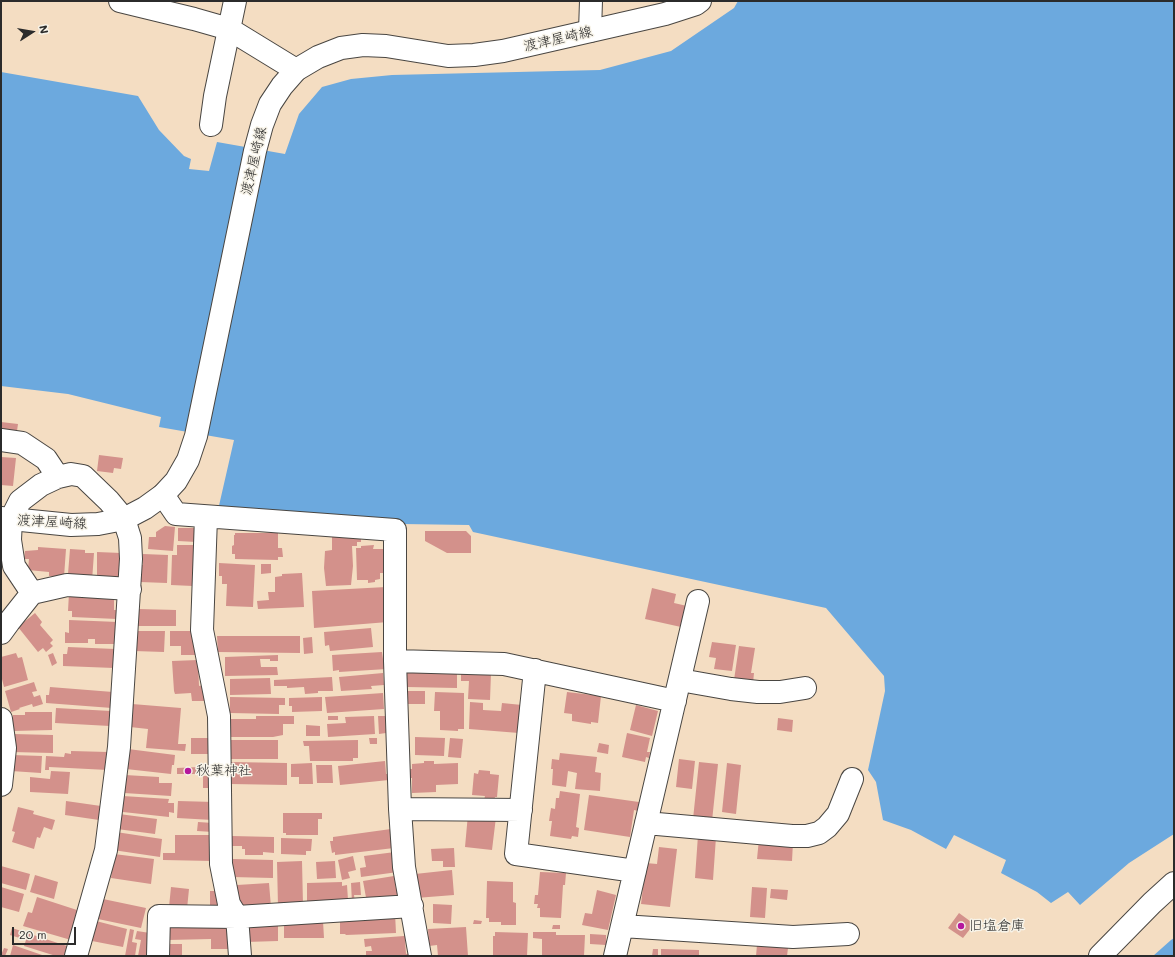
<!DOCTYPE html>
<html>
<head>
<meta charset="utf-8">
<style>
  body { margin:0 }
  #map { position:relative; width:1175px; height:957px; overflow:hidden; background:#f4ddc2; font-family:Mali,sans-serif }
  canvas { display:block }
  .frame { position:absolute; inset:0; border:2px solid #2b2b2b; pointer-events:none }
  .north { position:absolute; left:12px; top:12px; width:40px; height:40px; -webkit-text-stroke:3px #f7f3e8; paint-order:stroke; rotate:78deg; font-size:11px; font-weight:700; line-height:16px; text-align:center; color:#2b2b2b }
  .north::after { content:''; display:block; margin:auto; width:14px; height:18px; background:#2b2b2b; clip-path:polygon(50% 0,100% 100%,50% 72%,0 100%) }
  .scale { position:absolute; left:12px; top:927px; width:64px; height:18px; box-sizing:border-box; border:2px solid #2b2b2b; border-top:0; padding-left:5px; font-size:12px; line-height:14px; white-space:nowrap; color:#2b2b2b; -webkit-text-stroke:3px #f7f3e8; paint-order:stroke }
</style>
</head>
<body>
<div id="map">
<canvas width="1175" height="957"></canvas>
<div class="frame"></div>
<div class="north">N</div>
<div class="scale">20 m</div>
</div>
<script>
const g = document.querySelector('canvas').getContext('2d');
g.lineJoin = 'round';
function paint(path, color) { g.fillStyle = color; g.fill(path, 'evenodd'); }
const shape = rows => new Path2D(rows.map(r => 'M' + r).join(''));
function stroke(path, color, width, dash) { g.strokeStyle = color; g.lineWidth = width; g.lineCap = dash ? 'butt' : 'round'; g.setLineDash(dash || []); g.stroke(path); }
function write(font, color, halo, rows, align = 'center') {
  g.font = font + ' Mali,"Klee One",sans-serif'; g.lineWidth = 3; g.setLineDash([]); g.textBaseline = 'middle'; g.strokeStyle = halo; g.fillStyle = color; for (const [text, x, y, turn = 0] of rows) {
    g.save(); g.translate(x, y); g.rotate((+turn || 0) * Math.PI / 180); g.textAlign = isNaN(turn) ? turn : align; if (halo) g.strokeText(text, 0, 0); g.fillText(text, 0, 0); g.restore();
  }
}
paint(shape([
  [738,1,1174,1,1174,834,1129,863,1080,905,1068,892,1051,903,1037,892,1001,873,1006,860,954,835,946,849,911,830,883,820,876,782,868,770,885,691,884,676,826,608,473,532,469,525,402,524,218,510,234,440,159,427,161,417,68,394,1,386,1,72,138,96,159,130,184,156,191,159,189,169,209,171,217,142,285,154,299,114,322,87,351,79,392,75,600,70,671,51,734,8],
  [1174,938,1174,956,1153,956,1171,940]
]), '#6ca9de');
paint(shape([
  [1,422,18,424,14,452,1,451],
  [99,455,123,458,121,469,114,468,113,473,97,471],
  [1,457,16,458,13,486,1,485],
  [165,526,175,527,173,551,148,549,149,537,156,537,156,532],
  [178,528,196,528,196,542,178,541],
  [425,531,466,531,471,536,471,553,447,553,425,541],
  [235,533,278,533,278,548,282,548,283,557,278,557,278,560,235,559,235,554,232,554,232,546,234,545,234,535,235,535],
  [361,536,361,542,357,542,357,546,352,546,353,566,351,585,326,586,324,568,325,551,332,550,332,537],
  [177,545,194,545,193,586,171,585,172,555,177,555],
  [374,545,373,549,384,549,385,573,380,573,380,579,375,580,375,582,368,583,368,580,357,580,356,548,361,548,361,546],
  [38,547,66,549,64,577,49,576,49,572,28,570,29,559,24,559,25,551,38,550],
  [70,549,85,550,85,553,94,553,92,581,68,574],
  [97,552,121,553,120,582,97,578],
  [143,554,168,555,167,583,140,582,140,565,143,565],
  [219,563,255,565,253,607,226,606,227,584,222,584,222,576,219,576],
  [261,564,271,564,271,573,261,574],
  [302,573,304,607,258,609,257,601,269,600,268,592,275,592,275,577,282,576,282,574],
  [386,587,388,622,314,628,312,591],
  [652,588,676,594,674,603,687,606,681,627,645,619],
  [69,593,116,594,116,600,114,600,114,610,117,610,117,619,72,617,72,611,68,611],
  [138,609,176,610,176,626,138,626],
  [35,613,42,622,40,625,53,640,50,643,53,646,46,652,43,648,38,652,18,627],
  [69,620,118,622,117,644,95,644,95,639,88,639,88,643,65,643,65,632,69,633],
  [371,628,373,647,330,651,329,645,325,646,324,632],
  [135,631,165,631,164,652,134,651],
  [170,631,197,631,197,655,181,655,181,646,170,646],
  [217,636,300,636,300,653,218,652],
  [312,637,313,653,304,654,303,638],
  [712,642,736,645,732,671,714,669,716,658,709,657],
  [739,646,755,648,751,673,754,673,753,683,734,680],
  [68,647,115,649,114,668,63,666,63,654,67,654],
  [382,652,383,659,387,659,387,669,339,672,339,670,333,671,332,655],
  [16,653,18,658,22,657,28,680,4,687,1,675,1,657],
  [53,653,57,663,52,666,48,655],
  [278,655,278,661,270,661,270,659,260,659,261,667,277,667,278,675,225,676,225,657],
  [198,660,199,686,203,685,206,701,192,701,191,693,175,694,174,691,172,661],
  [407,669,457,669,457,688,407,687],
  [461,669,491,673,490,700,468,699,469,681,461,681],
  [383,673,384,685,371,686,372,689,341,691,339,677],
  [332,677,333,691,318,691,318,693,305,694,304,687,287,688,287,686,274,686,274,680],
  [270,678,271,694,230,695,230,679],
  [34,682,37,691,32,692,34,697,40,695,43,704,33,707,32,704,19,708,20,709,11,712,5,691],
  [50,687,113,692,112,708,46,703,46,695,49,695],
  [405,691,425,691,425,704,405,704],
  [435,692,464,693,464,729,458,729,458,731,440,730,440,711,434,711],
  [567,692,601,696,598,723,591,722,591,724,572,721,572,714,564,713],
  [383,693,384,709,327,713,325,697],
  [230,697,285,698,285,705,279,705,279,714,230,713],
  [322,697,322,711,292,712,292,706,289,706,289,698],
  [470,702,483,703,483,710,501,711,502,703,522,705,519,733,469,729],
  [132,704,181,708,178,744,186,744,185,751,146,748,148,729,130,727],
  [636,705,658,711,652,736,630,730],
  [56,708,111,711,110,726,55,723],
  [25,712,52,712,52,730,13,731,13,715,25,715],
  [256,716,294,716,294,724,283,724,283,735,273,737,230,737,230,719,256,719],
  [328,716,338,716,338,720,328,720],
  [374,716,375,734,328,737,327,724,346,723,345,717],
  [378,716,385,716,386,733,379,734],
  [778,718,793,720,792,732,777,730],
  [306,725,320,726,320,736,306,736],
  [627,733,650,738,647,752,650,752,649,758,646,757,645,762,622,757],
  [13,734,53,735,53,753,12,752],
  [415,737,445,738,444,756,415,755],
  [191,738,211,738,211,754,191,754],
  [369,738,377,738,377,744,370,744],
  [450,738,463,739,461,758,448,757],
  [229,740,278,740,278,759,229,759],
  [358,740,358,758,353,758,353,761,310,761,309,746,304,746,303,741],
  [599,743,609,745,608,754,597,752],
  [128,749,175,755,174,765,172,765,171,774,126,769],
  [71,751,108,752,108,770,49,767,49,770,45,770,46,756,64,757,65,753,71,754],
  [560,753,597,757,595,772,601,773,600,791,575,789,577,773,568,771,566,787,552,785,553,769,551,769,552,759,559,760],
  [12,755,42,756,41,773,11,771],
  [679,759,695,761,692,789,676,787],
  [385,761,386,774,389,774,389,780,340,785,338,766],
  [424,761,434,761,434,764,458,763,458,784,436,785,436,792,412,793,412,778,410,778,410,769,412,769,412,764,424,763],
  [231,762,287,763,287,785,231,784],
  [699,762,718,764,712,821,693,819],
  [312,763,313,784,299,784,299,777,291,777,291,764],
  [727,763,741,765,736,814,722,812],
  [316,765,332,765,333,783,317,783],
  [199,767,199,774,177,774,177,768],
  [479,770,490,771,490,774,499,775,497,797,495,797,494,801,484,800,485,796,472,795,474,773,478,774],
  [51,771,70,772,68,794,30,792,30,777,50,779],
  [125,775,159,777,159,783,172,783,171,796,124,793],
  [203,776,209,776,209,788,203,788],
  [560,791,580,794,576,827,579,828,578,837,572,836,571,839,550,836,552,821,549,821,551,808,555,809,556,798,559,798],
  [589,795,639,802,638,811,634,810,630,837,584,830],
  [123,796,169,799,168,803,174,803,174,813,169,812,169,817,123,812],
  [66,801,101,806,99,820,65,815],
  [178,801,214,802,213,820,177,818],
  [18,807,34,811,33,814,55,820,52,830,44,827,40,838,37,837,34,849,12,842,15,832,12,831],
  [283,813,322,813,322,819,318,819,318,835,286,835,286,833,283,833],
  [119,814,157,819,155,834,117,829],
  [468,814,496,817,492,850,465,847],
  [198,822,213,823,213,832,197,831],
  [391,829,394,848,335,855,335,852,332,853,330,841,333,841,333,837],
  [116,832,162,839,160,857,113,850],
  [175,835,214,835,213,861,163,860,163,853,175,853],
  [698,835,716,837,713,880,695,878],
  [232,836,274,837,274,853,263,852,263,855,245,855,245,849,242,849,242,846,232,846],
  [281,838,312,839,311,851,306,851,306,855,281,854],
  [759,839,793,842,792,861,757,859],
  [659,847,677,849,670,907,641,904,646,863,657,864],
  [454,848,455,867,443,867,443,861,432,861,431,849],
  [395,852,398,872,361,877,360,868,366,867,364,856],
  [114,854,154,859,151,884,111,878],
  [353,856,356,870,348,872,350,878,342,880,338,860],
  [233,859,273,860,273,878,232,877],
  [302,861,303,905,291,905,291,902,284,902,284,906,278,906,277,862],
  [335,861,336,878,317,879,316,862],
  [1,866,30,874,26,890,1,883],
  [452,870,454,895,416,898,415,874],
  [540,872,566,873,565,885,563,885,561,918,540,917,540,908,537,908,538,904,534,904,535,895,538,895],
  [35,875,58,882,54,899,30,892],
  [394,876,396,889,400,888,401,894,397,894,397,898,367,903,363,881],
  [487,881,513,882,513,902,516,903,516,925,501,925,501,922,489,922,489,918,486,918],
  [342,882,342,886,347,885,348,900,307,904,307,883],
  [360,882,361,895,354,895,355,903,352,903,351,883],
  [269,883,271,907,238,909,237,885],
  [1,887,24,894,19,912,1,907],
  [171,887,189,889,187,909,169,907],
  [752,887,767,888,765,918,750,917],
  [771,889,788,890,787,900,770,898],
  [597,890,616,895,608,930,582,925,585,913,592,914],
  [210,891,217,891,218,909,210,909],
  [37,897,80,911,71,940,23,926,28,912,32,913],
  [103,899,146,908,141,928,98,919],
  [433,904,452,905,451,924,433,923],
  [395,913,396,933,346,935,345,934,340,934,340,918],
  [959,913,974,924,963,938,948,928],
  [474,920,482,921,481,924,473,924],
  [96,921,127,929,123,947,92,941],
  [278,921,278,941,246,942,245,922],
  [284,921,323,921,324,938,284,938],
  [230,923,230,949,211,949,211,939,168,940,168,927],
  [553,925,560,925,560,929,552,929],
  [466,927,468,956,438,956,437,945,429,946,428,929],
  [12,928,70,947,67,956,56,956,24,946,26,940,10,935],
  [130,929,134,930,132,942,137,943,135,956,125,956],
  [137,931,150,933,149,956,138,956,141,940,135,939],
  [495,932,528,933,527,956,493,956,493,936,495,936],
  [533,932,556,932,556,935,585,935,584,956,542,956,542,939,533,938],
  [404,933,409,933,409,939,405,940,406,954,412,953,412,956,366,956,366,951,372,951,371,946,365,947,364,939,404,936],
  [590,934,606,935,606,945,590,944],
  [166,944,182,944,182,956,166,956],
  [13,945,45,956,10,956],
  [757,945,788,948,787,956,756,956],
  [4,948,8,949,5,956,3,956,1,955],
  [653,949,658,949,658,956,652,956],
  [661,949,699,950,699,956,661,956]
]), '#d3918b');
const minor = shape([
  [120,1,194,19,229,29,296,70],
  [590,31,591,1],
  [211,125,215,96,235,1],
  [1,440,22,443,46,459,58,477],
  [163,495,176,514,395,530,395,661,400,809,404,867,420,956],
  [206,517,202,630,219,716,221,864,229,904,237,917,240,956],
  [32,593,14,566,10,540,11,519,20,501,41,485,58,477,71,474,83,476,109,501,124,519,130,538,131,559,119,747,106,850,76,956],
  [1,633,9,622,32,593,67,585,130,589],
  [395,661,504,664,675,701],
  [535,670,516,854,635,871],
  [680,680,731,689,758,692,780,692,805,688],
  [1,719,5,748,1,785],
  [400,809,521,810],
  [646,823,792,836,807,836,819,833,827,827,838,814,852,779],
  [622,926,793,937,848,934],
  [158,956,159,916,237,917,412,906],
  [615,956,698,601]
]);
const major = shape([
  [1,518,71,525,98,524,124,519,145,508,163,495,176,481,188,460,196,436,255,151,262,125,270,104,282,86,296,70,318,57,341,48,363,45,386,46,448,56,474,55,503,51,665,14,696,4,700,1],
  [1100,956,1152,903,1174,883]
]);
stroke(minor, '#494642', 24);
stroke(major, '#494642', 24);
stroke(minor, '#fff', 22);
stroke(major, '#fff', 22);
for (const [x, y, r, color] of [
  [188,771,4,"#b5179e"],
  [961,926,4,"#b5179e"]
]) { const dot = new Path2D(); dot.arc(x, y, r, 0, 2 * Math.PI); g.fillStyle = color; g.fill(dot); stroke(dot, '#f7f3e8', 1.5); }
write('14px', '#2b2b2b', '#f7f3e8', [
  ["渡津屋崎線",558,39,-13],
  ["渡津屋崎線",254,161,-77],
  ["渡津屋崎線",52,522,3]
]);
write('14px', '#2b2b2b', '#f7f3e8', [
  ["秋葉神社",196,771],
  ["旧塩倉庫",969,926]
], 'left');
</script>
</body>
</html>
